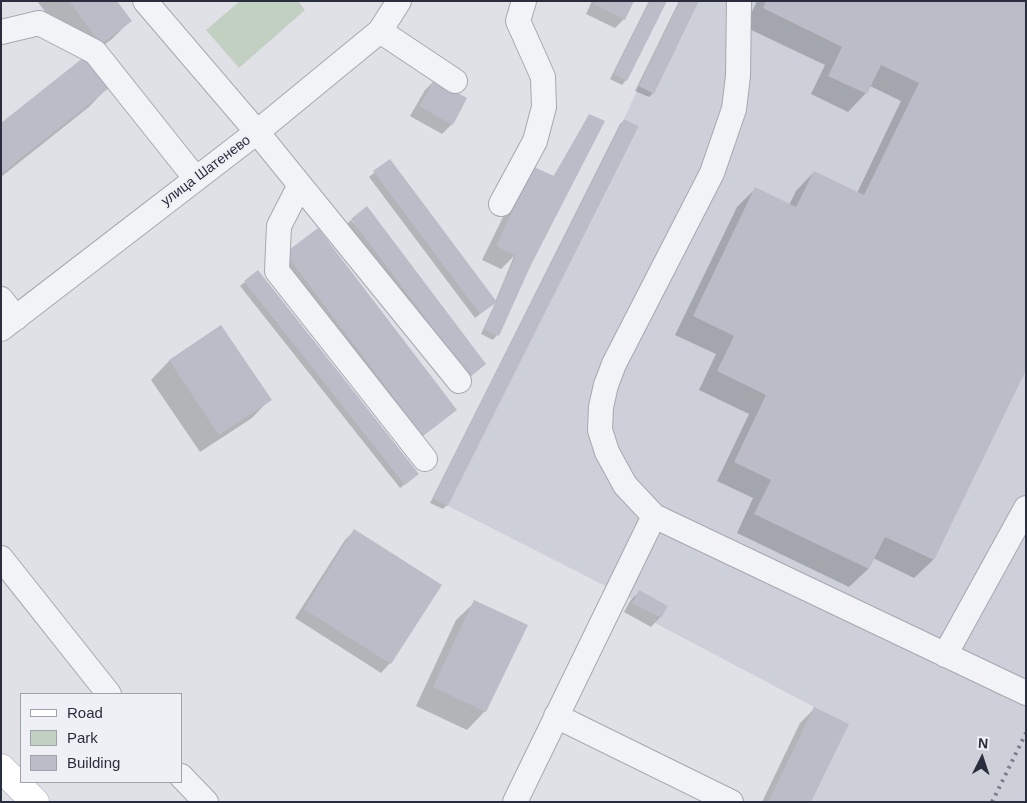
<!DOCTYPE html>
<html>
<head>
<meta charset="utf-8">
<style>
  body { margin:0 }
  #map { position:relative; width:1027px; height:803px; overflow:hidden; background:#e0e1e7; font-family:Arial,sans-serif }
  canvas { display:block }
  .frame { position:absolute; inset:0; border:2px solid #2a2d3d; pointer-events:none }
  .legend { position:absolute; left:20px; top:693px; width:162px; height:90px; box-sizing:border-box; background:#eff0f5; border:1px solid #a0a2ab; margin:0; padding:6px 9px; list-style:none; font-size:15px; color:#2a2d3d }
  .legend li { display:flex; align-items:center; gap:10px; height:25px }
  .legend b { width:25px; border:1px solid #a0a2ab }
  .north { position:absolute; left:957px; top:733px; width:50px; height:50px; -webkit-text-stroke:4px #eff0f5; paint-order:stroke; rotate:4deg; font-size:14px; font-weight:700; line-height:20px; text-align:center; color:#2a2d3d }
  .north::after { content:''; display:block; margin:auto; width:18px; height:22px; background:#2a2d3d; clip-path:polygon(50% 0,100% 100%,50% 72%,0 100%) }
</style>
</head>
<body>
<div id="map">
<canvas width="1027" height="803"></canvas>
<div class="frame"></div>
<ul class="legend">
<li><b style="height:6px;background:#fff"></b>Road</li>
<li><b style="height:14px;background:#c2d0c2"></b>Park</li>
<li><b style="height:14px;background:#bbbcc7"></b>Building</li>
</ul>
<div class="north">N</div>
</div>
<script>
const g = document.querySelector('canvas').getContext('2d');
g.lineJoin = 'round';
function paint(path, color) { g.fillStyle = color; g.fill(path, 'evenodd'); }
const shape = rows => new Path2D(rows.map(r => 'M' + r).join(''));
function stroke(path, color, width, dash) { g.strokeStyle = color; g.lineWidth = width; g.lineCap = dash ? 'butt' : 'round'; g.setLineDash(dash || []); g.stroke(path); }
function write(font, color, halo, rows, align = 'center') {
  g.font = font + ' Arial,sans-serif'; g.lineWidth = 4.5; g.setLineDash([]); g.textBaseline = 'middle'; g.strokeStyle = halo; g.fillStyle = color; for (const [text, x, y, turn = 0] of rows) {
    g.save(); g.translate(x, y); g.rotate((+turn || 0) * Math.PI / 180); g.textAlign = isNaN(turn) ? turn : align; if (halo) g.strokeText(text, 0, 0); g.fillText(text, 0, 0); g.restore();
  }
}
paint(shape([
  [699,1,1026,1,1026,802,768,802,814,707,655,623,658,616,633,600,448,506,639,126,624,119,639,86,654,93]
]), '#ced0d9');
paint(shape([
  [240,1,298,1,305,10,239,68,206,30]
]), '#c2d0c2');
paint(shape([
  [37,1,115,1,130,21,112,39,84,60,107,88,89,107,1,177,1,124,82,60],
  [592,1,633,1,624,19,615,28,586,14],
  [649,1,666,1,626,80,622,85,610,79],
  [679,1,698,1,653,93,649,97,635,91],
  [757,1,1026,1,1026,367,933,560,914,578,873,558,868,569,849,587,737,533,753,498,717,481,749,414,699,390,716,354,675,335,737,207,755,189,789,205,796,191,814,172,857,193,901,101,870,86,866,93,848,112,811,94,825,65,745,27],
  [434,81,466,99,452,124,442,134,410,116,425,90],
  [589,116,530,264,497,335,493,340,481,334,495,303,475,318,369,177,390,160,495,302,514,256,501,269,482,260,520,182,534,168,553,177],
  [624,120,447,505,443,509,430,503,620,124],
  [351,220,480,369,465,380,347,224],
  [286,254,451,414,418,439,281,258],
  [245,282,413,478,400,488,240,286],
  [220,326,270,399,252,418,200,452,151,380,169,361],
  [354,531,390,663,381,673,295,618,345,540],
  [639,592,660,617,651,627,624,612,630,601],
  [475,602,485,711,467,730,416,706,456,620],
  [814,709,810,802,762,802,800,723]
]), '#0003');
paint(shape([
  [69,1,117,1,132,21,101,44],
  [596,1,634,1,625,20,594,4],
  [650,1,667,1,627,81,614,74],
  [680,1,699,1,654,94,639,86],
  [766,1,1026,1,1026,370,934,560,885,537,869,569,754,514,771,480,734,462,766,395,717,371,734,336,693,316,755,187,796,207,814,171,864,195,919,83,881,65,867,94,828,76,842,47,763,8],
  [84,57,109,88,1,174,1,123],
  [434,80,467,98,453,125,419,106],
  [589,114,605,121,531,265,499,336,484,329,516,256,496,246,534,167,554,176],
  [624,119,639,126,448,506,433,498],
  [390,159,497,302,480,314,373,171],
  [367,206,486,364,470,377,351,219],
  [318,228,457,410,423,436,285,253],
  [258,270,419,474,405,485,244,281],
  [221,325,272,400,219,435,169,360],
  [354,529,442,585,391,664,304,609],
  [639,590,668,606,661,618,632,603],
  [474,600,528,625,486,712,433,687],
  [814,707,849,724,811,802,768,802]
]), '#bbbcc7');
const minor = shape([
  [145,1,257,132,459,381],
  [739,1,738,76,734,109,712,173,614,364,606,385,601,407,600,430,607,452,625,485,654,516,1026,693],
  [380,31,455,81],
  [1,32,39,23,95,52,196,179],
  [300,185,279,226,277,271,425,459],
  [501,204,535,141,544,107,543,77,518,21,524,1],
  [1,299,16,318],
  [1,329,257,132,380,31,399,1],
  [1,558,109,694],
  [945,655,1026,508],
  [556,716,731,802],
  [181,776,206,802],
  [515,802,654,516]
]);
const major = shape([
  [1,768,35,802]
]);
stroke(minor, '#a6a7b1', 26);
stroke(major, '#a0a3b2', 29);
stroke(minor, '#f2f3f6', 24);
stroke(major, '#fff', 28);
stroke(shape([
  [992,802,1026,733]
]), '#7b7e8f', 4, [2.5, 5]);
write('14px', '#2a2d3d', '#eff0f5', [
  ["улица Шатенево",206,171,-37]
]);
</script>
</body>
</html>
